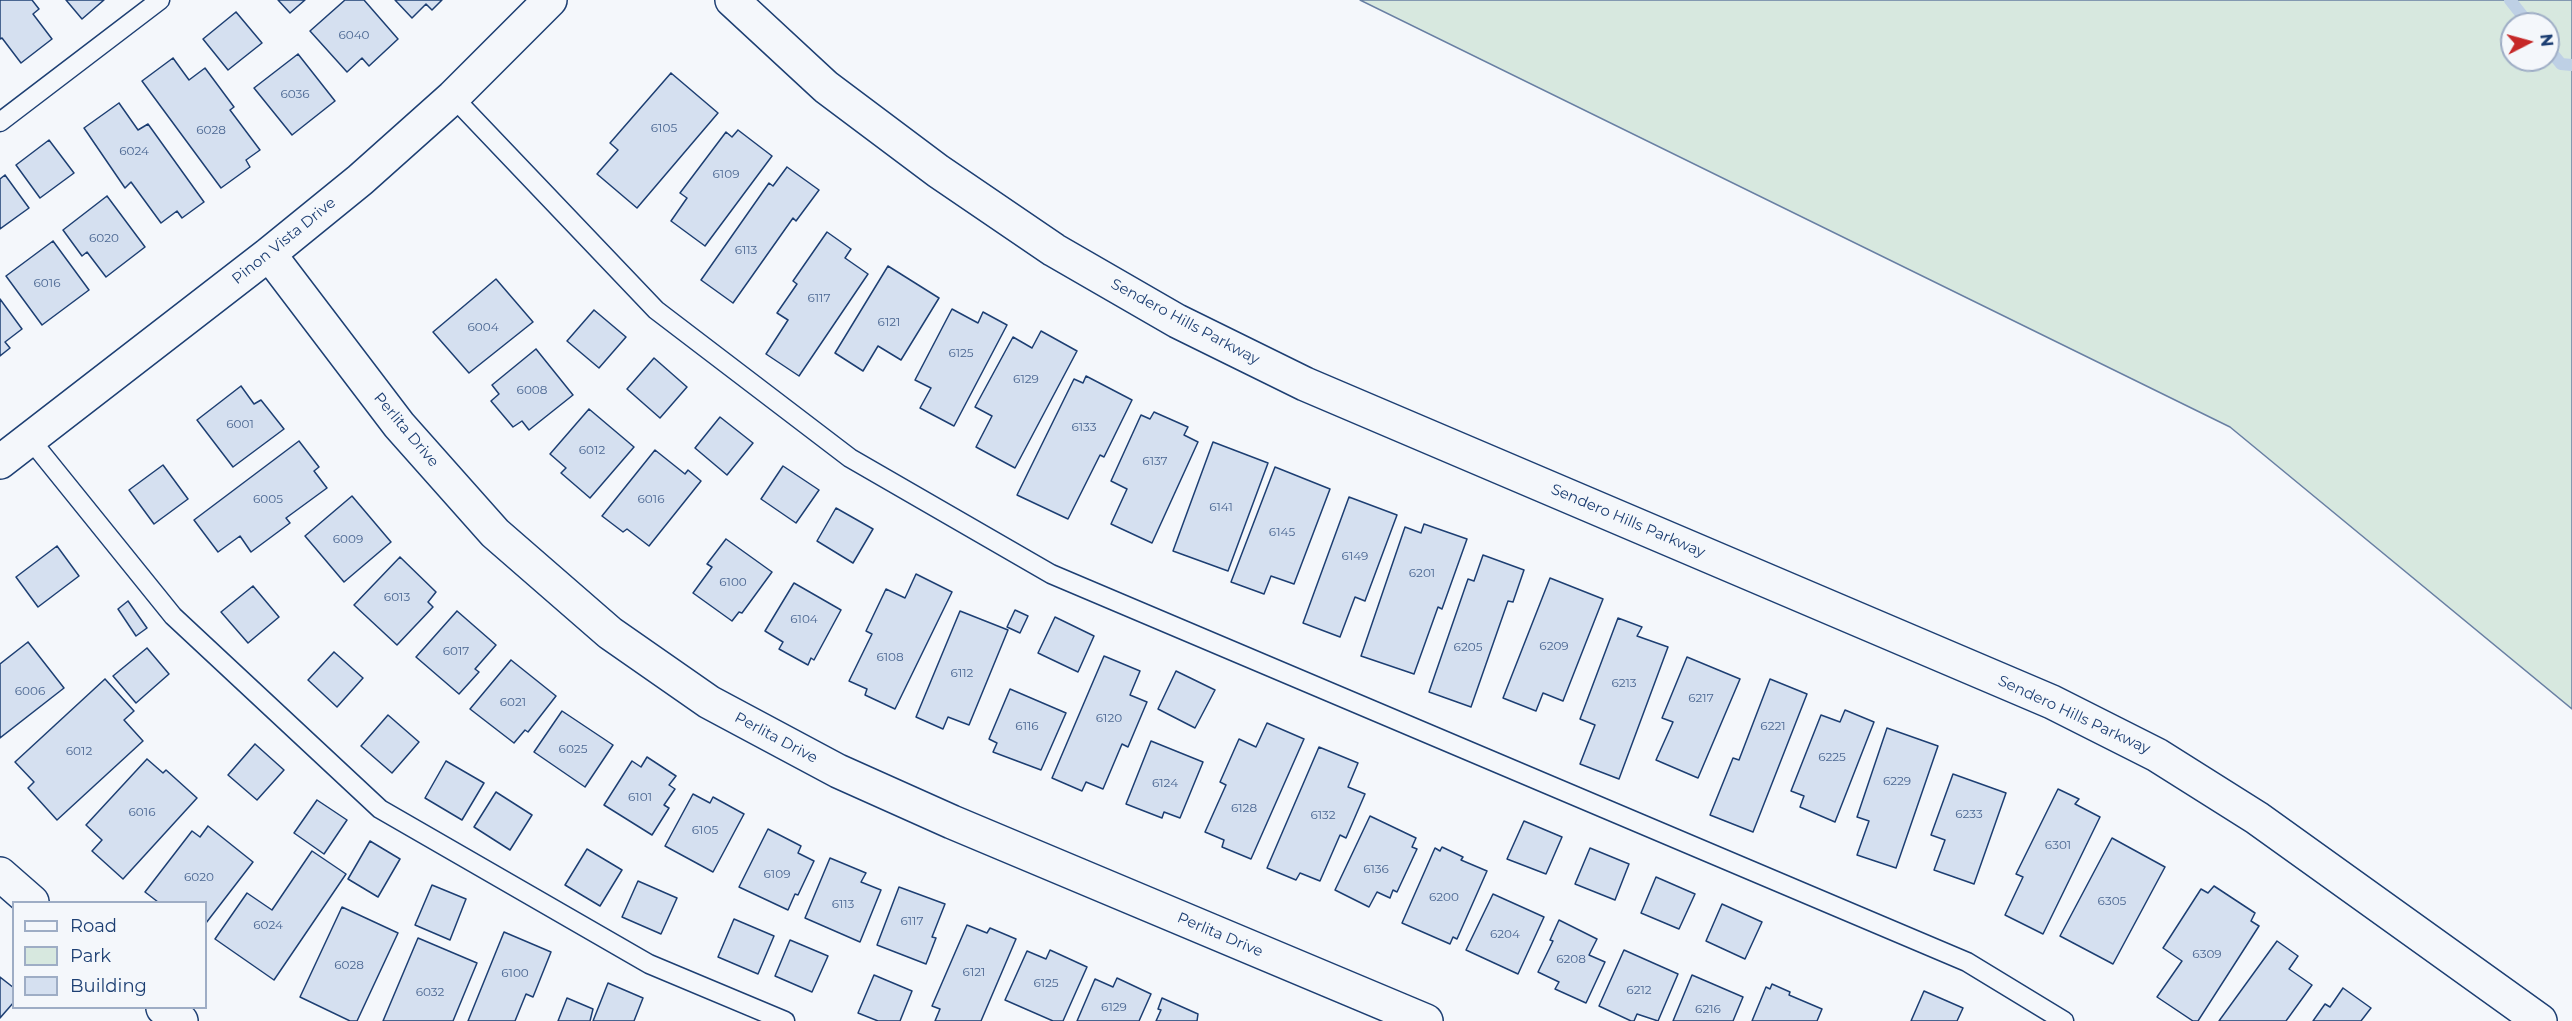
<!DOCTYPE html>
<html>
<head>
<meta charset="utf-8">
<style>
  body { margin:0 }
  #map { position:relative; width:2572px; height:1021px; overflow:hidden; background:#f4f7fb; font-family:Montserrat,sans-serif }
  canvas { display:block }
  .legend { position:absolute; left:12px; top:901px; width:195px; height:108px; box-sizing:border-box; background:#f4f7fb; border:2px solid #9eadc5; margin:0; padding:8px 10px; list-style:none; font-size:18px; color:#1d3f73 }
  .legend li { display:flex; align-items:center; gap:12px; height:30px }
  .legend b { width:30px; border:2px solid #9eadc5 }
  .north { position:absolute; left:2500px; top:12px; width:60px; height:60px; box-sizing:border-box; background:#f4f7fb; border:2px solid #9eadc5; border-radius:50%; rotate:84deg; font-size:16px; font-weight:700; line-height:24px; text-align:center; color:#1d3f73 }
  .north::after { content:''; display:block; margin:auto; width:21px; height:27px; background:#c62828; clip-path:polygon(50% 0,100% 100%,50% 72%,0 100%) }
</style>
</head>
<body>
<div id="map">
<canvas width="2572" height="1021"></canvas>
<ul class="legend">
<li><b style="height:8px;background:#f4f7fb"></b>Road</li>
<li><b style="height:16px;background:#d7e8df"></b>Park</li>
<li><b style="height:16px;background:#d5e0f0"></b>Building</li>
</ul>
<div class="north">N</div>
</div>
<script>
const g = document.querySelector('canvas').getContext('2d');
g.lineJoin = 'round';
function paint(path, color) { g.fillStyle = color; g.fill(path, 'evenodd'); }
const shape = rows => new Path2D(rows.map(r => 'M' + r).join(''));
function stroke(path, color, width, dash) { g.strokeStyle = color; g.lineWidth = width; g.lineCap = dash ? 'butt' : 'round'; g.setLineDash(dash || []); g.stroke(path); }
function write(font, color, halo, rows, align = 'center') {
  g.font = font + ' Montserrat,sans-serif'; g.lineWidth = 4.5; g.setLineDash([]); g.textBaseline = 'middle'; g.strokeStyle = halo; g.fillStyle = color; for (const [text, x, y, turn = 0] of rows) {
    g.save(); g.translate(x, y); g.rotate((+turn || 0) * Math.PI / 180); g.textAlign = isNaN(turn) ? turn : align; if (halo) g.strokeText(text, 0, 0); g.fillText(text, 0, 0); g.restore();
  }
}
const green = shape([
  [1360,0,2572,0,2572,709,2230,427,1360,0],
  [2512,24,2548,24,2548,60,2512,60,2512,24]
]);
paint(green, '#d7e8df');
stroke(green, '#687fa3', 1.5);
stroke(shape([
  [2510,0,2529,24],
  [2548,48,2561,64,2572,65]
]), '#bed0e5', 12);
const building = shape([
  [0,0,32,0,39,9,33,14,52,39,21,63,2,38,0,39,0,0],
  [66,0,104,0,82,19,66,0],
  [278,0,305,0,290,13,278,0],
  [345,0,364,0,398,39,369,66,362,58,347,72,310,31,345,0],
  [395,0,442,0,432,10,426,4,412,18,395,0],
  [236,12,262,43,228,70,203,39,236,12],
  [298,54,335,101,292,135,254,88,298,54],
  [173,58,189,80,205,68,234,107,230,110,260,150,246,160,250,167,221,188,142,81,173,58],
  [671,73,718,113,637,208,597,174,618,150,610,143,671,73],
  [119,103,138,130,148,124,204,202,182,218,177,211,161,223,131,182,125,188,84,128,119,103],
  [738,130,772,156,705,246,671,221,687,198,680,193,726,132,732,137,738,130],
  [49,140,74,173,40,198,16,165,49,140],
  [787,167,819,190,796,221,793,218,733,303,701,280,769,183,773,186,787,167],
  [5,175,29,208,0,229,0,179,5,175],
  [107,196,145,247,106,277,87,252,82,256,63,230,107,196],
  [827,232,851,249,845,258,868,274,799,376,766,354,788,320,777,313,797,284,793,281,827,232],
  [53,241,89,290,42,325,6,276,53,241],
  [888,266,939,298,901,360,878,346,863,371,835,353,888,266],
  [496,279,533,322,469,373,433,332,496,279],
  [0,299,22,329,5,342,10,348,0,356,0,299],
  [952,309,978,323,983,312,1007,325,954,426,920,408,931,388,915,380,952,309],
  [594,310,626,337,599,368,567,341,594,310],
  [1041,331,1077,351,1015,468,976,447,992,416,975,407,1013,337,1032,348,1041,331],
  [536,349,573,395,529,430,522,421,513,427,491,401,499,394,492,385,536,349],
  [654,358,687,387,660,418,627,389,654,358],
  [1086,376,1132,400,1104,457,1100,455,1068,519,1017,495,1074,379,1083,383,1086,376],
  [241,386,254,404,261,400,284,429,233,467,197,420,241,386],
  [589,409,634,447,590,498,561,473,566,468,550,454,589,409],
  [1154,412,1188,427,1184,435,1198,442,1152,543,1111,524,1127,489,1111,481,1141,415,1150,419,1154,412],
  [720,417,753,443,727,475,695,448,720,417],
  [299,441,319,467,314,471,327,488,286,518,290,523,251,552,240,536,218,552,194,520,299,441],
  [1213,442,1268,463,1228,571,1173,551,1213,442],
  [655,450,685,474,688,470,701,481,649,546,627,529,623,532,602,516,655,450],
  [163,465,188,499,154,524,129,490,163,465],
  [783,466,819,490,796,523,761,499,783,466],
  [1275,467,1330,489,1294,584,1271,576,1264,594,1231,582,1275,467],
  [352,496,391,542,344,582,305,536,352,496],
  [1349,497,1397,515,1365,601,1355,597,1340,637,1303,623,1349,497],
  [836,508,873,529,853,563,817,541,836,508],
  [1424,524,1467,539,1442,609,1438,607,1414,674,1361,656,1405,527,1421,533,1424,524],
  [726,539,772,572,742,613,739,612,732,621,693,593,712,567,707,564,726,539],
  [57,546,79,576,38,607,16,577,57,546],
  [1483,555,1524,570,1513,602,1508,601,1471,707,1429,692,1468,579,1474,581,1483,555],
  [400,557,436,592,428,602,433,607,397,645,354,605,400,557],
  [916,574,952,592,895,709,865,695,867,689,849,681,872,634,866,631,886,589,905,598,916,574],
  [1550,578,1603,599,1563,701,1543,693,1536,711,1503,698,1550,578],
  [794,583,841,610,814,660,811,658,808,665,779,649,783,642,765,631,794,583],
  [253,586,279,617,248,643,221,612,253,586],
  [128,601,147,628,136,636,118,609,128,601],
  [1015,610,1028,616,1020,633,1007,627,1015,610],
  [457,611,496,645,475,669,479,672,459,694,416,657,457,611],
  [960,611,1008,630,969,725,948,717,943,729,916,717,960,611],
  [1055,617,1094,636,1078,672,1038,653,1055,617],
  [1618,618,1642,627,1637,636,1668,647,1619,779,1580,764,1595,725,1580,719,1618,618],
  [28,642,64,688,0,738,0,664,28,642],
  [147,648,169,674,136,703,113,676,147,648],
  [334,652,363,678,337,707,308,680,334,652],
  [1104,656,1140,671,1130,695,1147,702,1128,747,1122,744,1103,789,1086,782,1082,791,1052,778,1104,656],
  [1687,657,1740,679,1698,778,1656,760,1673,722,1662,718,1687,657],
  [511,660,556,696,528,732,525,730,514,743,470,709,511,660],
  [1176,671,1215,690,1195,728,1158,709,1176,671],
  [105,679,134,711,124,720,143,741,57,820,28,788,34,782,15,762,105,679],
  [1770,679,1807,694,1753,832,1710,815,1733,758,1739,760,1770,679],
  [1010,689,1066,713,1041,770,993,752,997,743,989,739,1010,689],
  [1845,710,1874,722,1835,822,1800,807,1804,796,1791,791,1821,715,1840,722,1845,710],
  [562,711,613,745,585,787,534,752,562,711],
  [388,715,419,742,392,773,361,746,388,715],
  [1267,723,1304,739,1251,859,1222,847,1224,840,1205,832,1226,785,1220,782,1239,739,1256,747,1267,723],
  [1887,728,1938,746,1896,868,1857,855,1869,821,1857,817,1887,728],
  [1151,741,1203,762,1180,818,1164,812,1162,818,1126,804,1151,741],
  [255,744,284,770,257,800,228,775,255,744],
  [1319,747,1358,763,1348,787,1365,794,1346,838,1340,835,1320,881,1300,873,1296,880,1267,868,1319,747],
  [647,757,676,776,669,785,675,789,664,805,669,808,652,835,604,805,632,761,641,767,647,757],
  [147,759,163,773,166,770,197,798,123,879,92,851,102,840,86,825,147,759],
  [446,761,484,783,462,820,425,798,446,761],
  [1953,774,2006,793,1974,884,1934,870,1945,840,1931,835,1953,774],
  [2058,789,2079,799,2075,804,2100,817,2043,934,2005,915,2023,877,2016,874,2058,789],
  [496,792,532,815,510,850,474,827,496,792],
  [693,794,710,803,713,797,744,814,713,872,665,846,693,794],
  [317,800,347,820,324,854,294,833,317,800],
  [1370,816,1416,838,1412,847,1417,849,1397,892,1393,890,1390,898,1377,892,1369,907,1335,890,1370,816],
  [1524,821,1562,837,1546,874,1507,859,1524,821],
  [208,826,253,862,206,923,206,902,158,902,145,892,192,831,200,837,208,826],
  [768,829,801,846,798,853,814,861,798,895,795,894,788,910,739,887,768,829],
  [2112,838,2165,867,2113,964,2060,936,2112,838],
  [370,841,400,859,378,897,348,879,370,841],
  [1442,847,1463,857,1461,860,1487,871,1457,939,1453,937,1450,944,1402,923,1435,848,1440,851,1442,847],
  [1590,848,1629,864,1615,900,1575,884,1590,848],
  [587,849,622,870,600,906,565,885,587,849],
  [312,851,346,874,274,980,215,939,247,893,272,910,312,851],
  [830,858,866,873,861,882,881,890,860,942,805,918,830,858],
  [1656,877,1695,894,1679,929,1641,913,1656,877],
  [638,881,677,898,661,934,622,917,638,881],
  [432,885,466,899,450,940,415,925,432,885],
  [2214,886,2255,913,2251,921,2259,926,2198,1021,2193,1021,2157,997,2182,961,2163,948,2201,889,2208,893,2214,886],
  [899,887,945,904,932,937,936,938,926,964,877,945,899,887],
  [1493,894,1544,917,1518,974,1466,950,1493,894],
  [1722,904,1762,922,1745,959,1706,941,1722,904],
  [342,907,398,933,357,1021,350,1021,300,997,342,907],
  [734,919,774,936,758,974,718,957,734,919],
  [1559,920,1597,939,1589,955,1605,962,1586,1003,1555,989,1559,982,1538,972,1553,941,1550,940,1559,920],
  [967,925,987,933,990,928,1016,939,981,1021,935,1021,940,1009,932,1006,967,925],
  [504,932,551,952,533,997,526,994,515,1021,468,1021,504,932],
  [418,938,477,963,453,1021,383,1021,418,938],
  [790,940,828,956,812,992,775,976,790,940],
  [2277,941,2298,956,2289,969,2312,985,2286,1021,2219,1021,2277,941],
  [1050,950,1087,967,1063,1021,1053,1021,1005,1000,1027,951,1046,959,1050,950],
  [1624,950,1678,974,1658,1021,1637,1014,1634,1021,1631,1021,1599,1006,1624,950],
  [874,975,912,991,900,1021,878,1021,858,1013,874,975],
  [1692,975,1743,997,1733,1021,1673,1021,1692,975],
  [0,977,14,988,14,1002,0,1018,0,977],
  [1117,978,1151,994,1139,1021,1077,1021,1095,979,1113,987,1117,978],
  [608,983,643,998,634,1021,593,1021,608,983],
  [1772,984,1790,992,1789,995,1822,1009,1817,1021,1752,1021,1766,987,1770,989,1772,984],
  [2343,988,2371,1008,2361,1021,2313,1021,2325,1004,2330,1007,2343,988],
  [1924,991,1963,1008,1957,1021,1911,1021,1924,991],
  [567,998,593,1009,590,1021,558,1021,567,998],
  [1162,998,1198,1014,1197,1021,1156,1021,1161,1010,1158,1009,1162,998]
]);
paint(building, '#d5e0f0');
stroke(building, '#1d3f73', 1.5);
const lane = shape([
  [453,97,656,310,850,458,1051,574,1967,962,2064,1021],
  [0,122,160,0],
  [30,439,173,616,380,809,649,964,785,1021]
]);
const street = shape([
  [269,254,399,425,495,533,610,633,709,702,838,771,952,822,1426,1021],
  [0,462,269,254,360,180,453,97,550,0],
  [0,874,32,902],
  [163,1008,181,1021]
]);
const secondary = shape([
  [732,0,826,87,938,171,1054,250,1177,321,1305,384,2052,702,2157,755,2257,818,2540,1021]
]);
stroke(lane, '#1d3f73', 21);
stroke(street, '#1d3f73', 36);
stroke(secondary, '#1d3f73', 36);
stroke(lane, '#f4f7fb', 18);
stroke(street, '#f4f7fb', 33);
stroke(secondary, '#f4f7fb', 33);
write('12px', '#4b6792', null, [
  ["6040",354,35],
  ["6036",295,94],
  ["6105",664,128],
  ["6028",211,130],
  ["6024",134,151],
  ["6109",726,174],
  ["6020",104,238],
  ["6113",746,250],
  ["6016",47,283],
  ["6117",819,298],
  ["6121",889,322],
  ["6004",483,327],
  ["6125",961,353],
  ["6129",1026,379],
  ["6008",532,390],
  ["6001",240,424],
  ["6133",1084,427],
  ["6012",592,450],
  ["6137",1155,461],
  ["6005",268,499],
  ["6016",651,499],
  ["6141",1221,507],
  ["6145",1282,532],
  ["6009",348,539],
  ["6149",1355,556],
  ["6201",1422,573],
  ["6100",733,582],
  ["6013",397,597],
  ["6104",804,619],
  ["6209",1554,646],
  ["6205",1468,647],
  ["6017",456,651],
  ["6108",890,657],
  ["6112",962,673],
  ["6213",1624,683],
  ["6006",30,691],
  ["6217",1701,698],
  ["6021",513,702],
  ["6120",1109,718],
  ["6116",1027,726],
  ["6221",1773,726],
  ["6025",573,749],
  ["6012",79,751],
  ["6225",1832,757],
  ["6229",1897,781],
  ["6124",1165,783],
  ["6101",640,797],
  ["6128",1244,808],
  ["6016",142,812],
  ["6233",1969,814],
  ["6132",1323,815],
  ["6105",705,830],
  ["6301",2058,845],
  ["6136",1376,869],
  ["6109",777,874],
  ["6020",199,877],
  ["6200",1444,897],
  ["6305",2112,901],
  ["6113",843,904],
  ["6117",912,921],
  ["6024",268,925],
  ["6204",1505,934],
  ["6309",2207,954],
  ["6208",1571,959],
  ["6028",349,965],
  ["6121",974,972],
  ["6100",515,973],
  ["6125",1046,983],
  ["6212",1639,990],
  ["6032",430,992],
  ["6129",1114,1007],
  ["6216",1708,1009]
]);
write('15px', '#1d3f73', '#f4f7fb', [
  ["Pinon Vista Drive",284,241,-39],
  ["Sendero Hills Parkway",1185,322,28],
  ["Perlita Drive",406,430,50],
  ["Sendero Hills Parkway",1628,521,23],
  ["Sendero Hills Parkway",2074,715,25],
  ["Perlita Drive",776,738,28],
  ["Perlita Drive",1220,935,23]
]);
</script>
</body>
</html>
